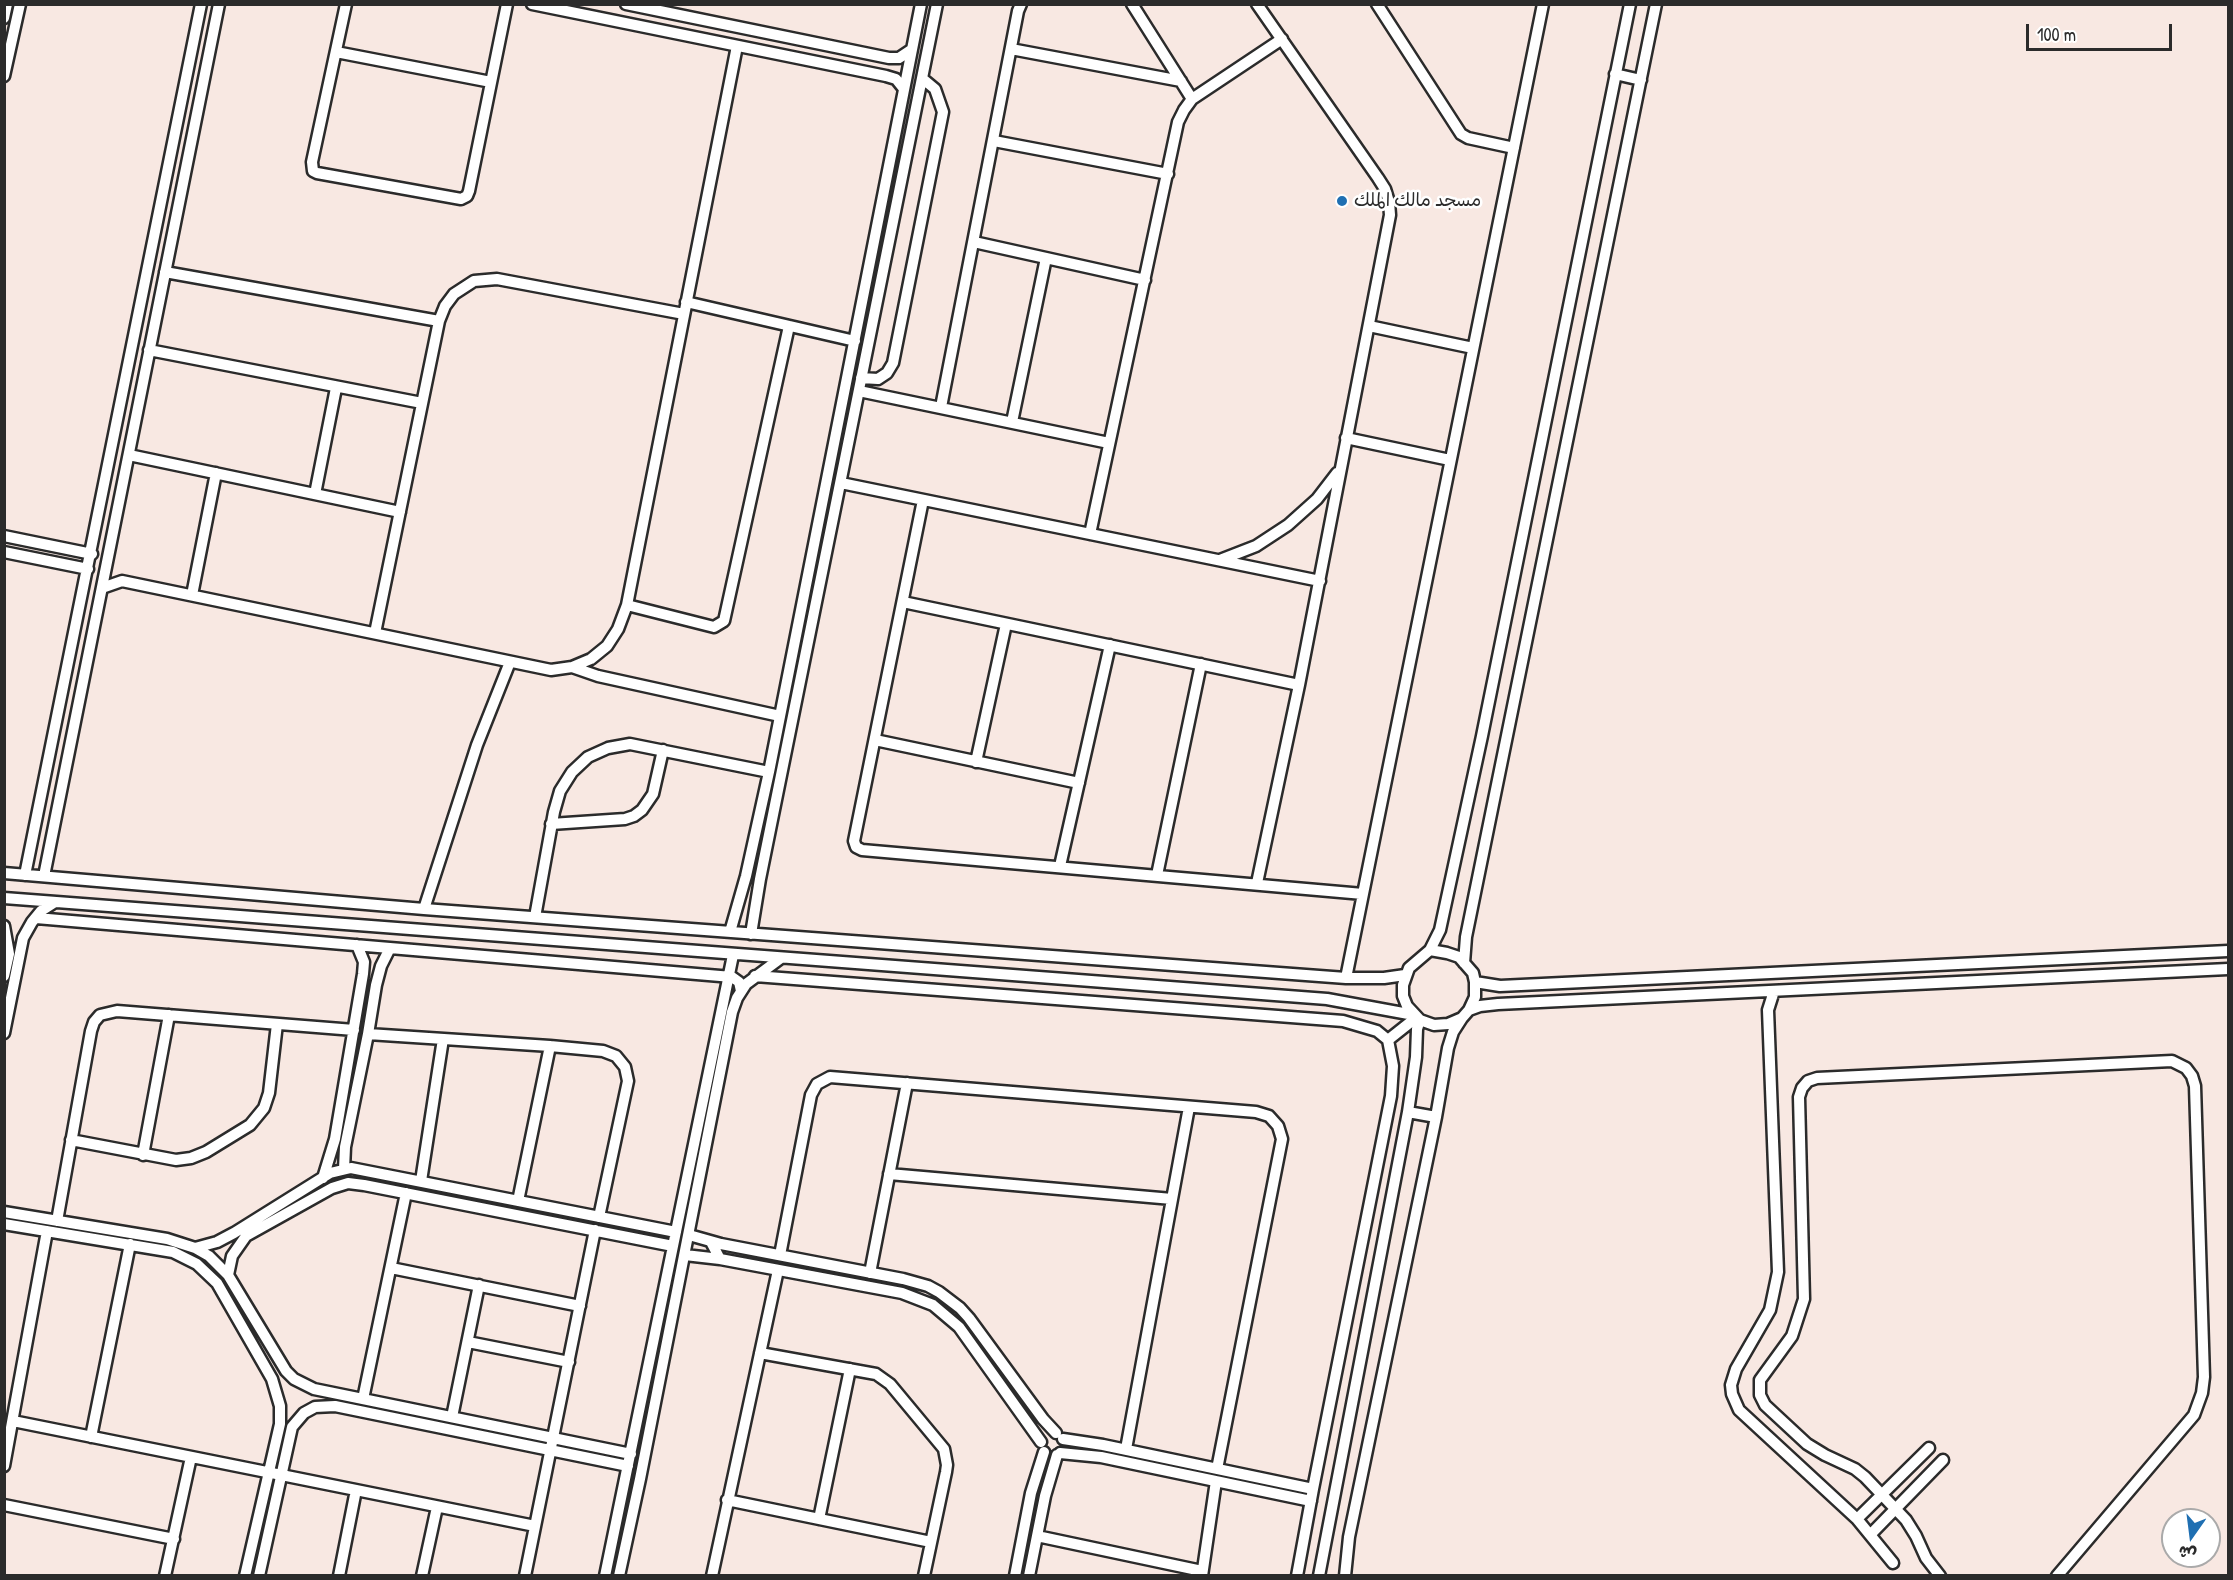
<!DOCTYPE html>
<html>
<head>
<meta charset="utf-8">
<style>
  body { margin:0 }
  #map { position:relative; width:2233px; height:1580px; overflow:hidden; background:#f8e8e2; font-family:"Patrick Hand","Playpen Sans Arabic",sans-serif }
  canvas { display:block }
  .frame { position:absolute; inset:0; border:6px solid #2b2b2b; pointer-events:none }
  .north { position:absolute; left:2161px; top:1508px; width:60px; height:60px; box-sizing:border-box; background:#fff; border:2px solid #aaa; border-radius:50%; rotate:194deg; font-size:16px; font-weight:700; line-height:24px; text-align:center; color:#2b2b2b }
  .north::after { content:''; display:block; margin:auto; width:21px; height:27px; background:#1f6fb2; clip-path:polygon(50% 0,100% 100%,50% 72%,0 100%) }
  .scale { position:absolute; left:2026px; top:24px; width:146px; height:27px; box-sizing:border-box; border:3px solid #2b2b2b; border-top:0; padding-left:8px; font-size:18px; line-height:21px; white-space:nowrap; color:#2b2b2b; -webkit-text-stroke:4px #fff; paint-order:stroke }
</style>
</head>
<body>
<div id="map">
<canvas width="2233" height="1580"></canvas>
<div class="frame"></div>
<div class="north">ش</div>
<div class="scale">100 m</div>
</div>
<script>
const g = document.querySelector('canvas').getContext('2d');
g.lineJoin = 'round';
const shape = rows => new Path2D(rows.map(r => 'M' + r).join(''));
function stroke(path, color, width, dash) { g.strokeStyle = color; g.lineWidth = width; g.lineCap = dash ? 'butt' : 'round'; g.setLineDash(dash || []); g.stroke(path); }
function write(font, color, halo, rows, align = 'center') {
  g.font = font + ' "Patrick Hand","Playpen Sans Arabic",sans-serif'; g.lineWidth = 5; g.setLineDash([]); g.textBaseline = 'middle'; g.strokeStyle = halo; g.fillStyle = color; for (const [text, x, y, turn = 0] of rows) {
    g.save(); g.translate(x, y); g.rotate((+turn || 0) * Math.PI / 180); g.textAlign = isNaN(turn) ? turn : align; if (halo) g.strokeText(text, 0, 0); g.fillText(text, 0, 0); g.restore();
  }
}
const minor = shape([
  [346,4,312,162,313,171,317,173,461,199,467,196,469,191,507,4],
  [532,4,886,76,896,79,904,89],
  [626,4,889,58,899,58,911,50],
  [1132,4,1192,99],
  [1257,4,1378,178,1385,189,1389,202,1390,215,1299,685,1257,883],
  [1377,4,1461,134,1468,138,1514,148],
  [4,18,7,4],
  [1011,49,1181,81],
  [336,52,491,82],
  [1615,74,1641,80],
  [4,76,20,4],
  [994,141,1168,174],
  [974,242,1145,280],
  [165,272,439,321],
  [686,302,855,341],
  [1369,326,1473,348],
  [149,350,422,403],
  [861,378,878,379,887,373,893,363,943,112,935,89,923,79],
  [859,391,1109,443],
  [941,407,1018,11,1021,4],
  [1012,422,1046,258],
  [1346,438,1450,460],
  [129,455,400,512],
  [841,483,1320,581],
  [315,494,336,388],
  [923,500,854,841,856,847,862,850,1363,894],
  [1090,534,1178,122,1184,110,1192,99,1282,39],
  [4,536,92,554],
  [4,552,88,569],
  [1220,560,1256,546,1288,525,1317,499,1337,473],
  [102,588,122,581,551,670,572,667,591,659,607,646,618,629,627,605,737,46],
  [192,595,216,473],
  [903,602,1299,685],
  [627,605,714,627,724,621,789,326],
  [375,633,439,321,445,306,454,294,474,281,497,279,684,314],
  [572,667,598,676,780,716],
  [875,740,1079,783],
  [976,762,1006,624],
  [551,824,625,819,634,816,642,810,653,794,663,750],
  [1060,866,1110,645],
  [4,873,424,909,1346,978,1384,978,1405,975],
  [25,875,201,4],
  [1157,875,1201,664],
  [44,876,219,4],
  [4,898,1327,999,1414,1015],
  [424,909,477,745,510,662],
  [535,917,554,812,560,791,572,772,588,757,608,748,630,744,769,772],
  [36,918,732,977,739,982,741,991],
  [4,926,9,954,4,976],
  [730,932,746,876,769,772,921,4],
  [751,934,760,879,937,4],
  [1430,950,1440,930,1482,736,1630,4],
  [1430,950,1447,953,1459,957,1473,973,1475,982,1475,997,1469,1010,1462,1018,1448,1024,1434,1025,1420,1020,1407,1006,1403,996,1403,985,1409,968,1430,950],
  [1464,963,1466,937,1656,4],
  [755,976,1343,1021,1377,1031,1388,1040,1393,1066,1391,1096,1313,1489,1297,1576],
  [1346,978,1543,4],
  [1475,982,1500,986,2228,951],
  [1774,991,1768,1010,1778,1272,1770,1310,1736,1369,1731,1385,1732,1394,1739,1410,1857,1519,1893,1563],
  [1469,1010,1480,1006,1498,1004,2228,969],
  [4,1033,23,938,32,922,41,911,55,902],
  [368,1034,550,1046,603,1051,616,1056,625,1067,628,1081,599,1217],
  [1388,1040,1417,1017],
  [1408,1112,1436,1117],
  [71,1140,176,1160,191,1158,206,1152,250,1125,264,1108,269,1093,277,1024],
  [143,1155,169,1015],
  [344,1169,345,1147,368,1034,376,985,381,966,390,948],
  [889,1174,1172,1199],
  [323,1178,335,1139,363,974,364,962,357,945],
  [421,1181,443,1039],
  [518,1201,550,1046],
  [4,1212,167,1239,195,1248,209,1256,228,1275,286,1371,294,1379,314,1389,631,1454],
  [57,1221,91,1031,94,1022,100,1015,117,1011,354,1030],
  [4,1224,173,1252,197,1264,217,1283,272,1379,280,1406,280,1424,245,1576],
  [689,1235,721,1244,903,1279,928,1286,939,1292,960,1308,969,1318,1043,1419,1056,1433],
  [711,1242,720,1259,902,1293,933,1305,959,1327,1041,1442],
  [195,1248,217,1242,234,1233,330,1173,351,1168,676,1232],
  [685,1255,720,1259],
  [780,1255,811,1095,817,1084,830,1077,1256,1112,1269,1116,1278,1126,1282,1139,1217,1469],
  [391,1268,580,1306],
  [870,1273,907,1083],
  [228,1275,232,1256,246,1236,332,1188,348,1183,364,1185,673,1246],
  [468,1342,569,1362],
  [760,1353,876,1374,890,1384,944,1449,947,1465,946,1472,924,1576],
  [363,1399,406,1193],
  [452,1417,479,1285],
  [13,1421,535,1526],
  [91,1437,130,1244],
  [1063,1439,1103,1445,1313,1489],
  [1126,1449,1189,1107],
  [1060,1453,1101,1457,1311,1501],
  [4,1466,47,1231],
  [727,1500,931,1542],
  [4,1505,174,1539],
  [819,1519,850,1369],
  [1857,1519,1929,1448],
  [1870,1535,1943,1460],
  [1037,1536,1202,1571],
  [165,1576,191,1457],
  [259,1576,292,1427,304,1413,315,1407,335,1406,628,1466],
  [339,1576,356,1490],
  [422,1576,437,1507],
  [525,1576,595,1230],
  [605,1576,733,955],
  [619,1576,640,1479,732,1012,737,998,746,984,781,958],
  [712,1576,778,1270],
  [1015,1576,1031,1493,1044,1452],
  [1029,1576,1045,1496,1057,1455],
  [1202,1576,1216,1481],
  [1319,1576,1408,1112,1416,1057,1417,1029,1420,1020],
  [1345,1576,1349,1537,1436,1117,1448,1048,1453,1032,1462,1018],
  [1940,1576,1926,1558,1916,1536,1906,1520,1865,1477,1855,1469,1825,1455,1807,1444,1765,1405,1760,1395,1760,1380,1792,1336,1804,1299,1799,1097,1802,1088,1808,1081,1817,1078,2172,1061,2186,1068,2192,1076,2195,1086,2204,1377,2202,1393,2194,1415,2057,1576]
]);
stroke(minor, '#2b2b2b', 15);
stroke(minor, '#fff', 10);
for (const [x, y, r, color] of [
  [1342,201,6,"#1f6fb2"]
]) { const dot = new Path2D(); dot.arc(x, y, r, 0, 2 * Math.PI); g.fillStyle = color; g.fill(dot); stroke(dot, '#fff', 2); }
write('18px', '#2b2b2b', '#fff', [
  ["مسجد مالك الملك",1354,201]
], 'left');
</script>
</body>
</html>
